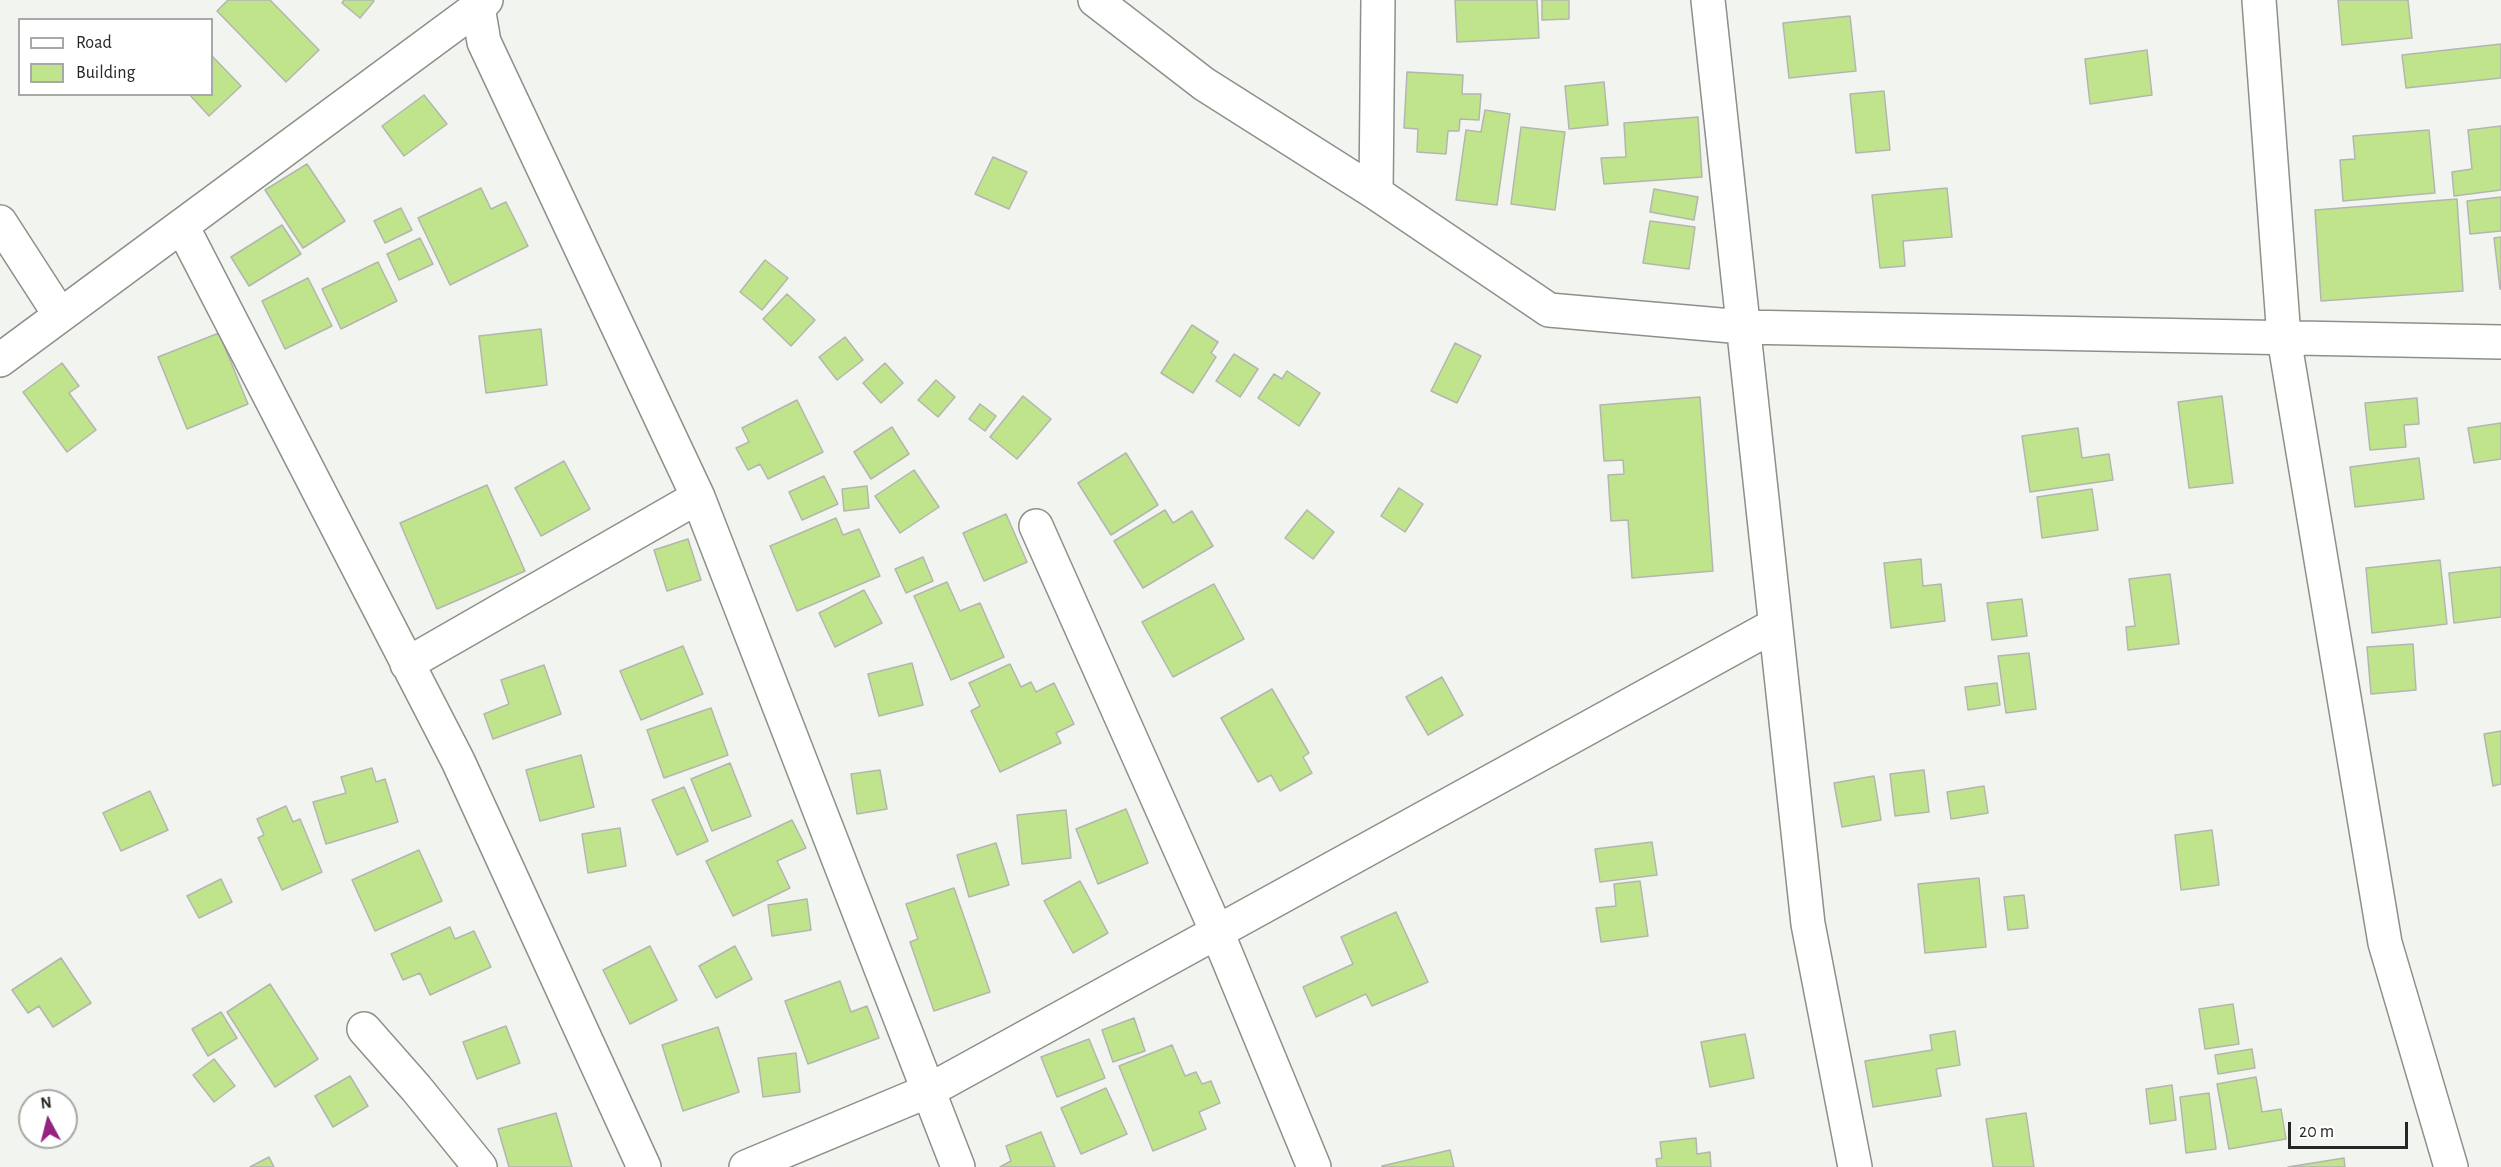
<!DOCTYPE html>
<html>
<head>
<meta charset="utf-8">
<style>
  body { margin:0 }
  #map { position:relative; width:2501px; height:1167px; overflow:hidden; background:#f2f5ef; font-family:"Alegreya Sans",sans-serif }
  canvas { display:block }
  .legend { position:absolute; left:18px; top:18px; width:195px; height:78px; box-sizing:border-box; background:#fff; border:2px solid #a8a9a7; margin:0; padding:8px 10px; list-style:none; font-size:18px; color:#252724 }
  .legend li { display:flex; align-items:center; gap:12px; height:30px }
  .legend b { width:30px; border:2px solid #a8a9a7 }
  .north { position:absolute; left:18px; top:1089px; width:60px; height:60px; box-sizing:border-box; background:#fff; border:2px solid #a8a9a7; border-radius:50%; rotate:353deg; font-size:16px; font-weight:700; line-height:24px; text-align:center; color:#252724 }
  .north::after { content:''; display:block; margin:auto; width:21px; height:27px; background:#962381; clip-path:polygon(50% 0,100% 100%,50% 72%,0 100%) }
  .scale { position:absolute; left:2288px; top:1122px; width:120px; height:27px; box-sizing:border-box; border:3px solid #252724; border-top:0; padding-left:8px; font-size:18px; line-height:21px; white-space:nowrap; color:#252724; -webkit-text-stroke:4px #fff; paint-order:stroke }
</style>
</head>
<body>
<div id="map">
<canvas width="2501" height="1167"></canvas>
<ul class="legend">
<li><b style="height:8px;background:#fff"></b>Road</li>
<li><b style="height:16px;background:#c0e48c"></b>Building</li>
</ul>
<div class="north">N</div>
<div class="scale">20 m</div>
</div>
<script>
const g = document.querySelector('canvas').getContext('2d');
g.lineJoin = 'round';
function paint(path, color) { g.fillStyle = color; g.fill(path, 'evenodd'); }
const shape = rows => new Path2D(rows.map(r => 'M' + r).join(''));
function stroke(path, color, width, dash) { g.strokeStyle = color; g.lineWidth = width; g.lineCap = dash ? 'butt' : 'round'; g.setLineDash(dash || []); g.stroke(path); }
const building = shape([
  [228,0,270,0,319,50,286,82,217,11,228,0],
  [344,0,373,0,374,1,360,18,342,3,344,0],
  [1455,0,1537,0,1539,38,1457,42,1455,0],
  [1542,0,1569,0,1569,19,1542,20,1542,0],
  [2338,0,2408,0,2412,38,2342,45,2338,0],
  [1850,16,1856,71,1789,78,1783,23,1850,16],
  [2501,44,2501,78,2406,88,2402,55,2501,44],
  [2147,50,2152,95,2090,104,2085,59,2147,50],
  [212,56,241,86,209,116,189,94,212,94,212,56],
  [1407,72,1463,75,1462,94,1481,94,1479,120,1460,119,1459,131,1448,131,1446,154,1417,152,1418,129,1404,128,1407,72],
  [1604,82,1608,125,1569,129,1565,86,1604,82],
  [1884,91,1890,150,1856,153,1850,94,1884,91],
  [424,95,447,124,404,156,382,126,424,95],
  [1485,110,1510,114,1497,205,1456,200,1466,130,1481,132,1485,110],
  [1698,117,1702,177,1604,184,1601,158,1626,157,1624,123,1698,117],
  [2501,126,2501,190,2454,196,2452,172,2472,169,2468,130,2501,126],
  [1521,127,1565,132,1555,210,1511,204,1521,127],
  [2429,130,2435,193,2343,201,2340,160,2355,159,2353,136,2429,130],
  [993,157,1027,172,1009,209,975,194,993,157],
  [307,164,345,221,303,248,265,190,307,164],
  [481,188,491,209,506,202,528,246,450,285,418,218,481,188],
  [1947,188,1952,237,1903,241,1905,266,1880,268,1872,195,1947,188],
  [1654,189,1698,197,1694,220,1650,212,1654,189],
  [2501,197,2501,231,2470,234,2467,201,2501,197],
  [2457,199,2463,291,2321,301,2315,210,2457,199],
  [401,208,412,230,385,243,374,221,401,208],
  [1650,221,1695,227,1689,269,1643,263,1650,221],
  [282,225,301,254,249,286,231,257,282,225],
  [2501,237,2501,289,2500,289,2494,238,2501,237],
  [420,238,433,264,399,280,387,254,420,238],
  [765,260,788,278,762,310,740,292,765,260],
  [378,262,397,301,341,329,322,289,378,262],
  [308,278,332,326,285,349,262,301,308,278],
  [787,294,815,320,791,346,763,319,787,294],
  [1192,325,1218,342,1211,353,1216,357,1193,393,1161,373,1192,325],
  [541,329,547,385,486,393,479,336,541,329],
  [219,333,248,404,187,429,158,357,219,333],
  [845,337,863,360,837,380,819,357,845,337],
  [1455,343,1481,356,1457,403,1431,391,1455,343],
  [1234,354,1258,369,1240,397,1216,381,1234,354],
  [62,363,79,386,69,393,96,430,67,452,23,392,62,363],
  [885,363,903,383,881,403,863,383,885,363],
  [1287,371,1320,393,1299,426,1258,398,1274,374,1282,379,1287,371],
  [936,380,955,397,938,417,918,400,936,380],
  [1023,396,1051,419,1017,459,990,437,1023,396],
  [2222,396,2233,483,2189,488,2178,402,2222,396],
  [1700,397,1713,571,1632,578,1628,520,1611,521,1608,475,1624,474,1623,460,1604,461,1600,405,1700,397],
  [2417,398,2419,424,2404,425,2406,447,2370,450,2365,403,2417,398],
  [797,400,823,452,768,479,760,464,748,470,736,448,749,442,742,428,797,400],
  [980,404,996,416,985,431,969,419,980,404],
  [2501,423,2501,459,2474,463,2468,428,2501,423],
  [892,427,909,454,871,479,854,452,892,427],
  [2078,428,2082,458,2109,454,2113,480,2030,492,2022,436,2078,428],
  [1126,453,1158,505,1111,535,1078,483,1126,453],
  [2419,458,2424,499,2355,507,2350,467,2419,458],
  [564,461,590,509,541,536,515,488,564,461],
  [914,470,939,507,900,533,875,496,914,470],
  [824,476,838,504,802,520,789,492,824,476],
  [487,485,525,571,437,609,400,523,487,485],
  [867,486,869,508,844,511,842,489,867,486],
  [1399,488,1423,504,1405,532,1381,516,1399,488],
  [2092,489,2098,530,2042,538,2037,497,2092,489],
  [1165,510,1173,523,1192,511,1213,546,1143,588,1114,541,1165,510],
  [1307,510,1334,532,1313,559,1285,538,1307,510],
  [1006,514,1027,562,984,581,963,533,1006,514],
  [836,518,843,535,859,529,880,576,797,611,770,546,836,518],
  [688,539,701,580,667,591,654,550,688,539],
  [923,557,933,581,906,593,895,569,923,557],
  [1921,559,1923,586,1941,584,1945,621,1891,628,1884,563,1921,559],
  [2440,560,2447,624,2372,633,2366,568,2440,560],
  [2501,567,2501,617,2454,623,2449,573,2501,567],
  [2170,574,2179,644,2128,650,2126,627,2135,626,2129,579,2170,574],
  [947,582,960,611,980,603,1004,657,951,680,914,596,947,582],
  [1214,584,1244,639,1173,677,1142,622,1214,584],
  [864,590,882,623,835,647,819,613,864,590],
  [2022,599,2027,636,1992,640,1987,603,2022,599],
  [2413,644,2416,690,2371,694,2367,647,2413,644],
  [683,646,703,694,641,720,620,671,683,646],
  [2029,653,2036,709,2006,713,1998,656,2029,653],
  [912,663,923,705,879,716,868,674,912,663],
  [1010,664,1021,687,1031,682,1036,692,1054,683,1074,724,1056,733,1061,743,1000,772,971,711,980,706,969,683,1010,664],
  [544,665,561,714,493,739,484,714,509,704,501,680,544,665],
  [1442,677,1463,715,1428,735,1406,697,1442,677],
  [1997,683,2000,705,1968,710,1965,687,1997,683],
  [1272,689,1309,753,1303,757,1312,773,1280,791,1271,775,1258,782,1221,718,1272,689],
  [711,708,728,755,664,778,647,730,711,708],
  [2501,731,2501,784,2493,786,2484,734,2501,731],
  [581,755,594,807,540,821,526,770,581,755],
  [730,763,751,816,712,831,691,779,730,763],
  [372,768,376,782,385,779,398,822,326,844,313,802,346,793,341,777,372,768],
  [880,770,887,809,857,814,851,774,880,770],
  [1924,770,1929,812,1895,816,1890,774,1924,770],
  [1874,776,1881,820,1842,827,1834,783,1874,776],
  [1984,786,1988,813,1951,819,1947,792,1984,786],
  [684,787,708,841,677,855,652,800,684,787],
  [150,791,168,830,121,851,103,813,150,791],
  [286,806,293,822,300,819,322,872,282,890,258,838,264,835,257,819,286,806],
  [1126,809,1148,863,1098,884,1076,829,1126,809],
  [1066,810,1071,858,1022,864,1017,815,1066,810],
  [792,820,806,848,777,861,790,888,733,916,706,861,792,820],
  [620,828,626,866,588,873,582,834,620,828],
  [2212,830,2219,885,2181,890,2175,835,2212,830],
  [1652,842,1657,875,1600,882,1595,849,1652,842],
  [996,843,1009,885,969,897,957,855,996,843],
  [419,850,442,901,375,931,352,880,419,850],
  [1979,878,1986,947,1925,953,1918,884,1979,878],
  [221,879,232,902,199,918,187,896,221,879],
  [1080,881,1108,933,1073,953,1044,901,1080,881],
  [1640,881,1648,936,1601,942,1596,908,1616,906,1614,884,1640,881],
  [954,888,990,992,934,1011,910,942,918,939,906,904,954,888],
  [2024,895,2028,928,2008,930,2004,897,2024,895],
  [807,899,811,930,772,936,768,905,807,899],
  [1396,912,1428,982,1372,1006,1366,994,1316,1017,1303,987,1353,964,1341,937,1396,912],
  [450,927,455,939,474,931,491,967,430,995,420,973,403,980,391,954,450,927],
  [650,946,677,1000,630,1024,603,970,650,946],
  [735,946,752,979,716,998,699,966,735,946],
  [61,958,91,1003,53,1027,39,1006,28,1013,12,990,61,958],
  [840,981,851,1012,867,1006,879,1038,808,1064,785,1001,840,981],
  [270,984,318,1059,275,1087,227,1012,270,984],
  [2233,1004,2239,1044,2205,1049,2199,1009,2233,1004],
  [221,1012,237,1038,208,1056,192,1029,221,1012],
  [1134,1018,1145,1051,1113,1062,1102,1030,1134,1018],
  [506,1026,520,1063,477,1079,463,1042,506,1026],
  [718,1027,739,1092,683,1111,662,1045,718,1027],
  [1955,1031,1960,1065,1936,1069,1941,1096,1873,1107,1865,1061,1932,1050,1930,1035,1955,1031],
  [1745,1034,1754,1078,1710,1087,1701,1042,1745,1034],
  [1089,1039,1105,1078,1057,1097,1041,1057,1089,1039],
  [1172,1045,1185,1076,1196,1072,1202,1084,1211,1081,1220,1103,1199,1112,1206,1129,1153,1151,1119,1066,1172,1045],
  [2252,1049,2255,1068,2218,1074,2215,1055,2252,1049],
  [796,1053,800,1092,763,1097,758,1058,796,1053],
  [214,1059,235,1086,214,1102,193,1075,214,1059],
  [350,1076,368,1106,333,1127,315,1096,350,1076],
  [2256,1077,2262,1112,2281,1109,2286,1139,2229,1149,2217,1084,2256,1077],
  [2172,1085,2176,1120,2150,1124,2146,1089,2172,1085],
  [1106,1088,1127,1134,1081,1154,1061,1108,1106,1088],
  [2209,1093,2216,1149,2186,1153,2180,1097,2209,1093],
  [556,1113,572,1167,509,1167,498,1129,556,1113],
  [2026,1113,2034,1167,1993,1167,1986,1119,2026,1113],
  [1041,1132,1055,1167,1000,1167,1011,1161,1006,1146,1041,1132],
  [1696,1138,1697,1154,1710,1152,1711,1167,1657,1167,1656,1159,1662,1158,1660,1142,1696,1138],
  [1450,1150,1454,1167,1382,1167,1382,1166,1450,1150],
  [269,1157,274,1167,250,1167,269,1157],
  [2344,1158,2345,1167,2288,1167,2344,1158]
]);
paint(building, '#c0e48c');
stroke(building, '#b3b6b0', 1.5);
const street = shape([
  [486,0,478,7,484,42,698,497,958,1167],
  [1095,0,1204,84,1376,193,1549,310,1743,327,2501,342],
  [1708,0,1808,924,1855,1167],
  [2259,0,2284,338,2385,943,2451,1167],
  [1376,193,1378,0],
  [0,222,60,315],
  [182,226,458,761,644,1167],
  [0,360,478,7],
  [1036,526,1217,932,1314,1167],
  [407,664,698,497],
  [364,1029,416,1088,480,1167],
  [746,1167,928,1091,1775,625]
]);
stroke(street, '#8d908a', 36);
stroke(street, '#fff', 33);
</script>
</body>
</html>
